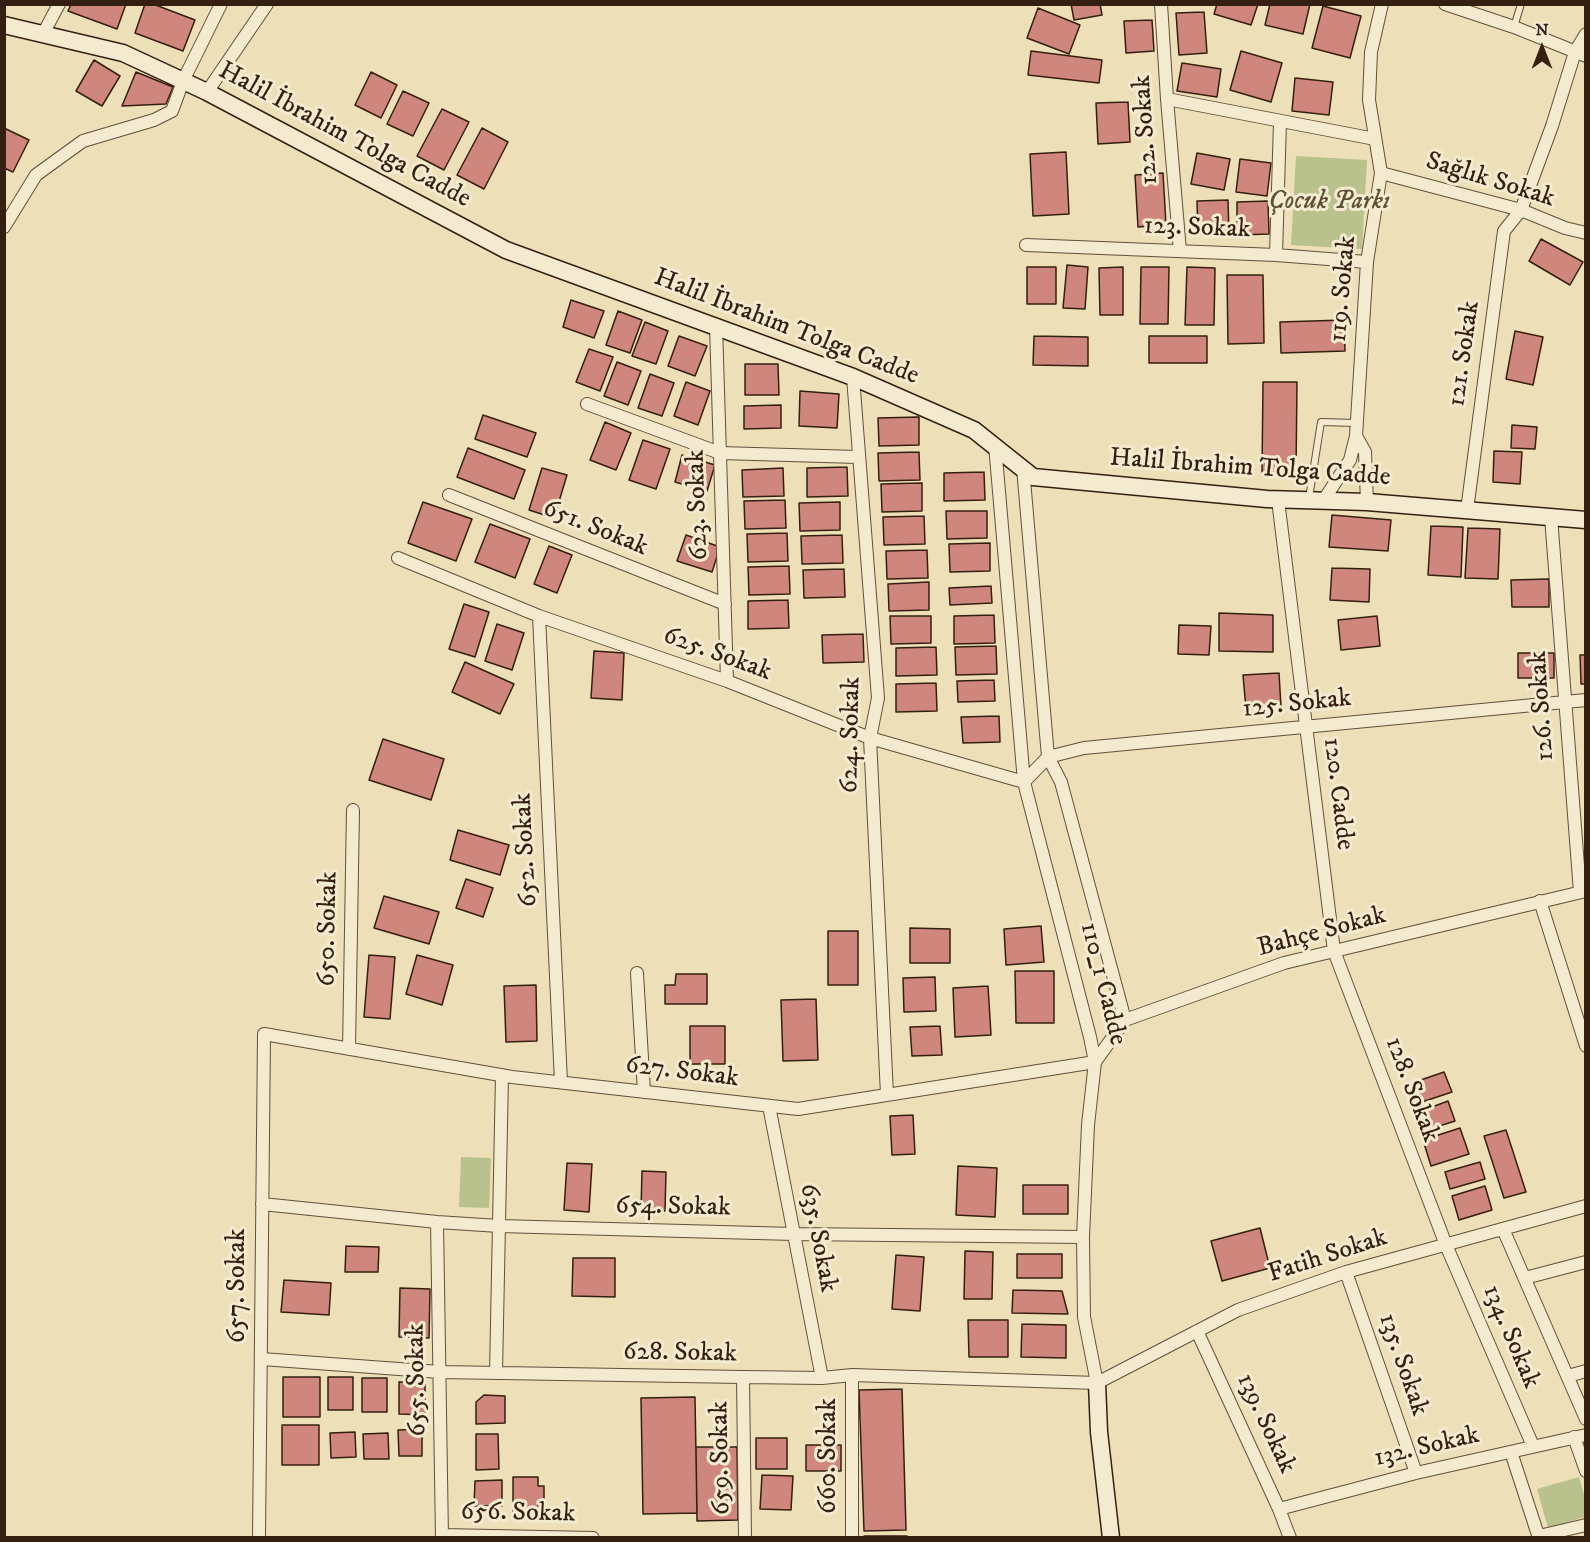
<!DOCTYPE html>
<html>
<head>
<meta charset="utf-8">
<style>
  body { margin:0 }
  #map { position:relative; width:1590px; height:1542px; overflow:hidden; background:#eddfb7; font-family:"IM FELL DW Pica",serif }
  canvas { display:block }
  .frame { position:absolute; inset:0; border:6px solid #351f10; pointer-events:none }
  .north { position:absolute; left:1512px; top:18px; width:60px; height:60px; -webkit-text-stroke:4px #f3ead0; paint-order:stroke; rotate:0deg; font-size:16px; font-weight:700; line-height:24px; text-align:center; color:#351f10 }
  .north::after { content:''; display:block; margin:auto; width:21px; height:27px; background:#351f10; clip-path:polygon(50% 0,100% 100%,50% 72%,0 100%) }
</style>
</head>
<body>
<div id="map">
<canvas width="1590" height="1542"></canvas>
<div class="frame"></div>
<div class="north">N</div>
</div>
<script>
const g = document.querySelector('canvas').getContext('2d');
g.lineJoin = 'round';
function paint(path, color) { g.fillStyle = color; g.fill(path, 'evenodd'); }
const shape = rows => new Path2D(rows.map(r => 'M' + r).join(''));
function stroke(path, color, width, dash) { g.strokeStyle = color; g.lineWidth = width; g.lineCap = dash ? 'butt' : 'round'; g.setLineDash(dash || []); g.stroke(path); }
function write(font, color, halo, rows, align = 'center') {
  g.font = font + ' "IM FELL DW Pica",serif'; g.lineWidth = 6; g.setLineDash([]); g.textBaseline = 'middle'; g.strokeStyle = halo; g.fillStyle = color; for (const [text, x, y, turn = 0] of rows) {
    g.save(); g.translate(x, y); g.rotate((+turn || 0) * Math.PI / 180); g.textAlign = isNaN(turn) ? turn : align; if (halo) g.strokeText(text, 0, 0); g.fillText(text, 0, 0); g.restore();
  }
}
paint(shape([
  [1296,156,1367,160,1362,249,1291,245],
  [461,1157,491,1158,489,1208,459,1207],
  [1579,1477,1585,1498,1585,1517,1548,1528,1537,1489]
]), '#b9c18d');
const building = shape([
  [71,4,126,4,117,29,68,11,71,4],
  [145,4,153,4,195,20,183,51,135,33,145,4],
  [1071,4,1100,4,1102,15,1074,20,1071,4],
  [1217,4,1258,4,1251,25,1214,14,1217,4],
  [1270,4,1310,4,1303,34,1265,25,1270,4],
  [1323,6,1361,16,1350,58,1312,48,1323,6],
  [1038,8,1080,25,1069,54,1027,38,1038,8],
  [1204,12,1207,53,1179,55,1176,13,1204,12],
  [1152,20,1154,51,1126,53,1124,21,1152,20],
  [1031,51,1102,60,1099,83,1028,75,1031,51],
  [1241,51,1282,63,1271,102,1230,90,1241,51],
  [94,60,120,76,102,106,76,91,94,60],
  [1182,63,1221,69,1217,97,1177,91,1182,63],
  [136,72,173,87,166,104,122,106,136,72],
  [371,72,397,85,381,118,355,105,371,72],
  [1295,78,1333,82,1329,115,1292,111,1295,78],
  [403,91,429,103,413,136,387,124,403,91],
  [1128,102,1130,142,1098,144,1096,103,1128,102],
  [442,109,469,122,444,170,417,156,442,109],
  [4,128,29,140,13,172,4,168,4,128],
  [482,128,508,142,484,189,457,175,482,128],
  [1066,152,1069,214,1033,216,1030,154,1066,152],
  [1197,153,1230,159,1224,190,1191,184,1197,153],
  [1240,159,1271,163,1267,196,1236,192,1240,159],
  [1163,173,1166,225,1138,227,1135,175,1163,173],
  [1228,200,1229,234,1198,234,1197,201,1228,200],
  [1268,201,1269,234,1237,235,1237,202,1268,201],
  [1541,239,1583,262,1570,285,1529,261,1541,239],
  [1067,265,1088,267,1085,309,1063,308,1067,265],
  [1027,267,1056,267,1056,304,1027,304,1027,267],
  [1123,267,1123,315,1100,315,1099,268,1123,267],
  [1141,267,1169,267,1168,324,1140,324,1141,267],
  [1187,267,1215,268,1214,325,1185,325,1187,267],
  [1227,275,1263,275,1264,343,1228,344,1227,275],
  [571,300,604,311,594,338,563,327,571,300],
  [618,311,642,320,630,353,606,345,618,311],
  [1344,320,1345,351,1281,353,1280,322,1344,320],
  [645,322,668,331,656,364,632,356,645,322],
  [1515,331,1543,337,1533,385,1506,379,1515,331],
  [679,336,707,346,695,376,668,366,679,336],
  [1034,336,1088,337,1088,366,1033,365,1034,336],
  [1149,336,1207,336,1207,363,1149,363,1149,336],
  [589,349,613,357,600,391,576,382,589,349],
  [617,362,641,371,628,405,604,396,617,362],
  [745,364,778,364,779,395,745,395,745,364],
  [650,374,674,383,662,416,638,408,650,374],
  [686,382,710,391,698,425,674,416,686,382],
  [1263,382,1297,382,1296,473,1262,472,1263,382],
  [800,391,839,394,837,428,799,426,800,391],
  [781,405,781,428,744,429,744,406,781,405],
  [483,415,536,433,527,457,475,439,483,415],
  [919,417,919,445,879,446,878,418,919,417],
  [605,422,631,433,616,470,590,460,605,422],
  [1512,425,1537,427,1535,449,1511,448,1512,425],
  [643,440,670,449,656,489,629,480,643,440],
  [468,448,525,470,514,499,457,477,468,448],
  [1494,451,1522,452,1520,484,1493,482,1494,451],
  [919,452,920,480,879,481,878,453,919,452],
  [682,455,715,465,707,491,675,482,682,455],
  [847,467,848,496,807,497,807,468,847,467],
  [542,468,567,475,554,518,529,510,542,468],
  [783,468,784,496,743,497,742,470,783,468],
  [984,472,985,500,944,501,944,473,984,472],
  [922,483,922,511,882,512,881,484,922,483],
  [785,500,786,528,745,529,744,501,785,500],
  [423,502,472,519,456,561,408,543,423,502],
  [840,502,840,530,800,531,799,503,840,502],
  [946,511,987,511,987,538,947,539,946,511],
  [1332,515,1391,520,1388,551,1329,547,1332,515],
  [924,516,925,544,884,545,883,517,924,516],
  [490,524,530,539,515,578,475,562,490,524],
  [1431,526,1463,527,1461,577,1428,575,1431,526],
  [1468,528,1500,529,1498,579,1465,578,1468,528],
  [787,533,788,561,748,562,747,534,787,533],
  [686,535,720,547,712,572,677,561,686,535],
  [842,535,843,563,802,564,801,536,842,535],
  [990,543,990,571,950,572,949,544,990,543],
  [549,546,572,555,557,593,534,584,549,546],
  [927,550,928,578,887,579,886,551,927,550],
  [789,566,790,594,749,595,748,567,789,566],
  [1332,568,1370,569,1369,602,1330,600,1332,568],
  [844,569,845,597,804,598,803,570,844,569],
  [1549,579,1549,607,1512,607,1511,580,1549,579],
  [929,582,929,610,889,611,888,584,929,582],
  [991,586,992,603,950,605,949,588,991,586],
  [788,600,789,628,748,629,748,601,788,600],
  [464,604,489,612,475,657,449,649,464,604],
  [1219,613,1273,615,1273,652,1219,651,1219,613],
  [994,615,995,643,954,644,954,616,994,615],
  [890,616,931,616,931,643,891,644,890,616],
  [1377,616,1380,646,1341,650,1338,620,1377,616],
  [497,624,524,633,512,670,485,661,497,624],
  [1179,625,1211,626,1209,655,1178,654,1179,625],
  [863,634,864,662,823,663,822,635,863,634],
  [996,646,997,674,956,675,955,647,996,646],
  [936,647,937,675,896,676,896,648,936,647],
  [594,651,624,653,622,700,591,698,594,651],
  [1518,653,1554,653,1554,678,1518,678,1518,653],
  [1580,655,1586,655,1586,684,1581,684,1580,655],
  [465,662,514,684,500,714,452,692,465,662],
  [1279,673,1281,707,1246,709,1243,675,1279,673],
  [994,680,995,701,958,702,957,681,994,680],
  [936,683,937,711,896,712,896,684,936,683],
  [999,716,1000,742,963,743,961,717,999,716],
  [383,739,444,759,431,800,369,780,383,739],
  [458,830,509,845,500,875,450,860,458,830],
  [466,879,493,888,483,917,456,908,466,879],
  [384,896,439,912,429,944,374,928,384,896],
  [1041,926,1044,962,1006,965,1004,929,1041,926],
  [910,928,950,929,950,963,910,963,910,928],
  [828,931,858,931,858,985,828,985,828,931],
  [369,955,395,957,390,1019,364,1017,369,955],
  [417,955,453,965,442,1005,406,994,417,955],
  [1015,971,1054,971,1054,1023,1016,1023,1015,971],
  [676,974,707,974,707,1004,665,1004,665,985,675,985,676,974],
  [935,977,936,1011,904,1012,903,978,935,977],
  [536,985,537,1041,506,1042,504,986,536,985],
  [988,986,991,1035,955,1037,953,988,988,986],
  [816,999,818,1060,783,1061,781,1000,816,999],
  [690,1026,725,1026,725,1064,690,1064,690,1026],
  [940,1026,942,1055,912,1056,910,1027,940,1026],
  [1444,1072,1452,1092,1419,1103,1412,1083,1444,1072],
  [1448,1101,1455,1121,1430,1129,1424,1110,1448,1101],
  [913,1115,915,1154,892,1155,890,1116,913,1115],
  [1460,1128,1469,1154,1431,1166,1423,1140,1460,1128],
  [1506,1130,1526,1192,1504,1198,1484,1136,1506,1130],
  [1480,1162,1485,1179,1450,1189,1445,1172,1480,1162],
  [567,1163,592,1164,589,1212,564,1210,567,1163],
  [958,1166,997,1168,995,1217,956,1215,958,1166],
  [642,1171,666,1172,665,1211,641,1210,642,1171],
  [1023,1185,1068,1185,1068,1214,1023,1214,1023,1185],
  [1485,1186,1492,1210,1459,1220,1452,1196,1485,1186],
  [1260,1228,1270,1268,1222,1281,1211,1241,1260,1228],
  [346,1246,379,1247,378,1272,345,1272,346,1246],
  [965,1251,993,1252,992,1299,964,1299,965,1251],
  [1017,1254,1062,1254,1062,1278,1017,1278,1017,1254],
  [896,1255,924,1257,920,1311,892,1309,896,1255],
  [573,1258,615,1258,615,1297,572,1296,573,1258],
  [284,1280,331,1283,329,1315,281,1312,284,1280],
  [400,1288,430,1289,429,1338,399,1337,400,1288],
  [1013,1290,1062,1291,1068,1314,1012,1313,1013,1290],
  [968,1320,1008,1320,1008,1357,969,1357,968,1320],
  [1022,1324,1066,1325,1066,1358,1021,1357,1022,1324],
  [283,1377,320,1377,320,1417,283,1417,283,1377],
  [328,1377,353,1377,353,1410,328,1410,328,1377],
  [362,1378,387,1378,387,1412,362,1412,362,1378],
  [399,1382,425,1382,425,1415,399,1414,399,1382],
  [902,1389,906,1530,864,1531,859,1390,902,1389],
  [484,1395,505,1396,505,1423,476,1424,476,1402,484,1395],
  [695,1397,697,1513,643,1514,641,1398,695,1397],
  [282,1425,319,1425,319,1465,282,1465,282,1425],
  [422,1429,422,1456,399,1456,398,1430,422,1429],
  [355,1432,356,1457,331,1458,330,1433,355,1432],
  [388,1433,389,1459,364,1459,363,1434,388,1433],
  [476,1434,498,1434,499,1469,476,1470,476,1434],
  [756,1438,787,1438,787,1469,756,1469,756,1438],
  [806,1445,841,1445,841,1471,806,1471,806,1445],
  [696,1447,737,1447,738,1520,697,1521,696,1447],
  [762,1475,793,1476,791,1510,760,1509,762,1475],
  [513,1477,538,1477,538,1486,544,1486,544,1500,538,1501,538,1516,519,1515,519,1512,513,1512,513,1477],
  [502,1480,502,1506,474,1506,475,1481,502,1480],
  [864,1536,907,1536,907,1538,864,1538,864,1536]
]);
paint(building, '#cf867c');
stroke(building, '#351f10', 1.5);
const lane = shape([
  [1514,27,1521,4],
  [1309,498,1321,422,1356,423]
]);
const street = shape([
  [1161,4,1167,99,1180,251],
  [1445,4,1514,27,1586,56],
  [43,34,59,4],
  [207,92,267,4],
  [1167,99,1375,139],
  [1381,173,1521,210,1565,228,1586,233],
  [4,227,36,175,83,141,154,120,172,111,183,81,221,4],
  [1026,245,1276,255,1367,262],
  [1276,255,1280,122],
  [716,326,727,681],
  [853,377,878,698,870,738,887,1095],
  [587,404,720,453,858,457],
  [1356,436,1365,452,1367,502],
  [995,445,1024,782,1090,1037,1095,1062,1088,1125,1083,1237,1084,1317,1097,1383],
  [1023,468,1048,757,1061,782,1125,1020],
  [449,495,725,604],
  [1278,500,1334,951,1446,1245,1533,1446],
  [1323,501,1350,460,1356,436,1367,262,1381,173,1369,100,1371,52,1382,4],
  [1467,510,1504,231,1521,210,1552,126,1575,52,1586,34],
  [1551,517,1580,892],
  [398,558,539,616,727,681,870,738,1024,782,1048,757,1084,748,1586,700],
  [539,616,561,1082],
  [1540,901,1586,1046],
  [637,973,644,1092],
  [349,1049,353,810],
  [1095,1062,1125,1020,1284,963,1586,891],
  [769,1106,822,1378],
  [262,1204,437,1222,499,1226,794,1234,1083,1237],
  [437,1222,442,1538],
  [1503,1229,1586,1419],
  [1346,1272,1416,1473],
  [1525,1278,1586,1262],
  [1197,1331,1279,1509,1290,1538],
  [262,1359,440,1372,743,1377,822,1378,852,1375,1097,1383,1238,1310,1346,1272,1586,1206],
  [496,1373,502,1075],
  [1568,1376,1586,1371],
  [743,1377,745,1538],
  [1574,1437,1586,1471],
  [1511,1452,1539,1538],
  [1279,1509,1416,1473,1586,1435],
  [442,1535,593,1538],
  [1539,1536,1586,1525],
  [259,1538,264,1034,512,1077,798,1109,1095,1062],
  [852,1538,852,1375]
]);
const secondary = shape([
  [4,25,123,53,207,92,506,250,853,377,974,430,1033,477,1267,499,1367,502,1586,520],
  [1097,1383,1099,1432,1111,1538]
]);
stroke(lane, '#634f3a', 8);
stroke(street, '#634f3a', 14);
stroke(secondary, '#351f10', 19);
stroke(lane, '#f3ead0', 6);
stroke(street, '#f3ead0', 12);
stroke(secondary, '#f3ead0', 16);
write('26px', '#351f10', '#f3ead0', [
  ["122. Sokak",1147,130,-94],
  ["Halil İbrahim Tolga Cadde",344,136,28],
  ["Sağlık Sokak",1490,181,17],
  ["123. Sokak",1197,229,2],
  ["119. Sokak",1344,289,-85],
  ["Halil İbrahim Tolga Cadde",786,328,21],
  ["121. Sokak",1465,354,-82],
  ["Halil İbrahim Tolga Cadde",1250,469,4],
  ["623. Sokak",699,505,-92],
  ["651. Sokak",595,529,22],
  ["625. Sokak",717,655,20],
  ["125. Sokak",1297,705,-6],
  ["126. Sokak",1543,706,-94],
  ["624. Sokak",852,735,-89],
  ["120. Cadde",1337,794,83],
  ["652. Sokak",527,850,-93],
  ["650. Sokak",329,929,-89],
  ["Bahçe Sokak",1322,933,-15],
  ["110_1 Cadde",1102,984,76],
  ["627. Sokak",682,1073,7],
  ["128. Sokak",1411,1090,69],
  ["654. Sokak",673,1208,1],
  ["635. Sokak",817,1238,79],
  ["Fatih Sokak",1328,1257,-18],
  ["657. Sokak",239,1286,-90],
  ["134. Sokak",1510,1337,67],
  ["628. Sokak",680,1354,1],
  ["135. Sokak",1402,1365,71],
  ["655. Sokak",418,1380,-91],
  ["139. Sokak",1265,1424,65],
  ["132. Sokak",1427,1448,-13],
  ["660. Sokak",830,1456,-90],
  ["659. Sokak",722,1458,-91],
  ["656. Sokak",518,1514,1]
]);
write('italic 26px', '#5d5036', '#f3ead0', [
  ["Çocuk Parkı",1329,203]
]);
</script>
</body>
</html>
